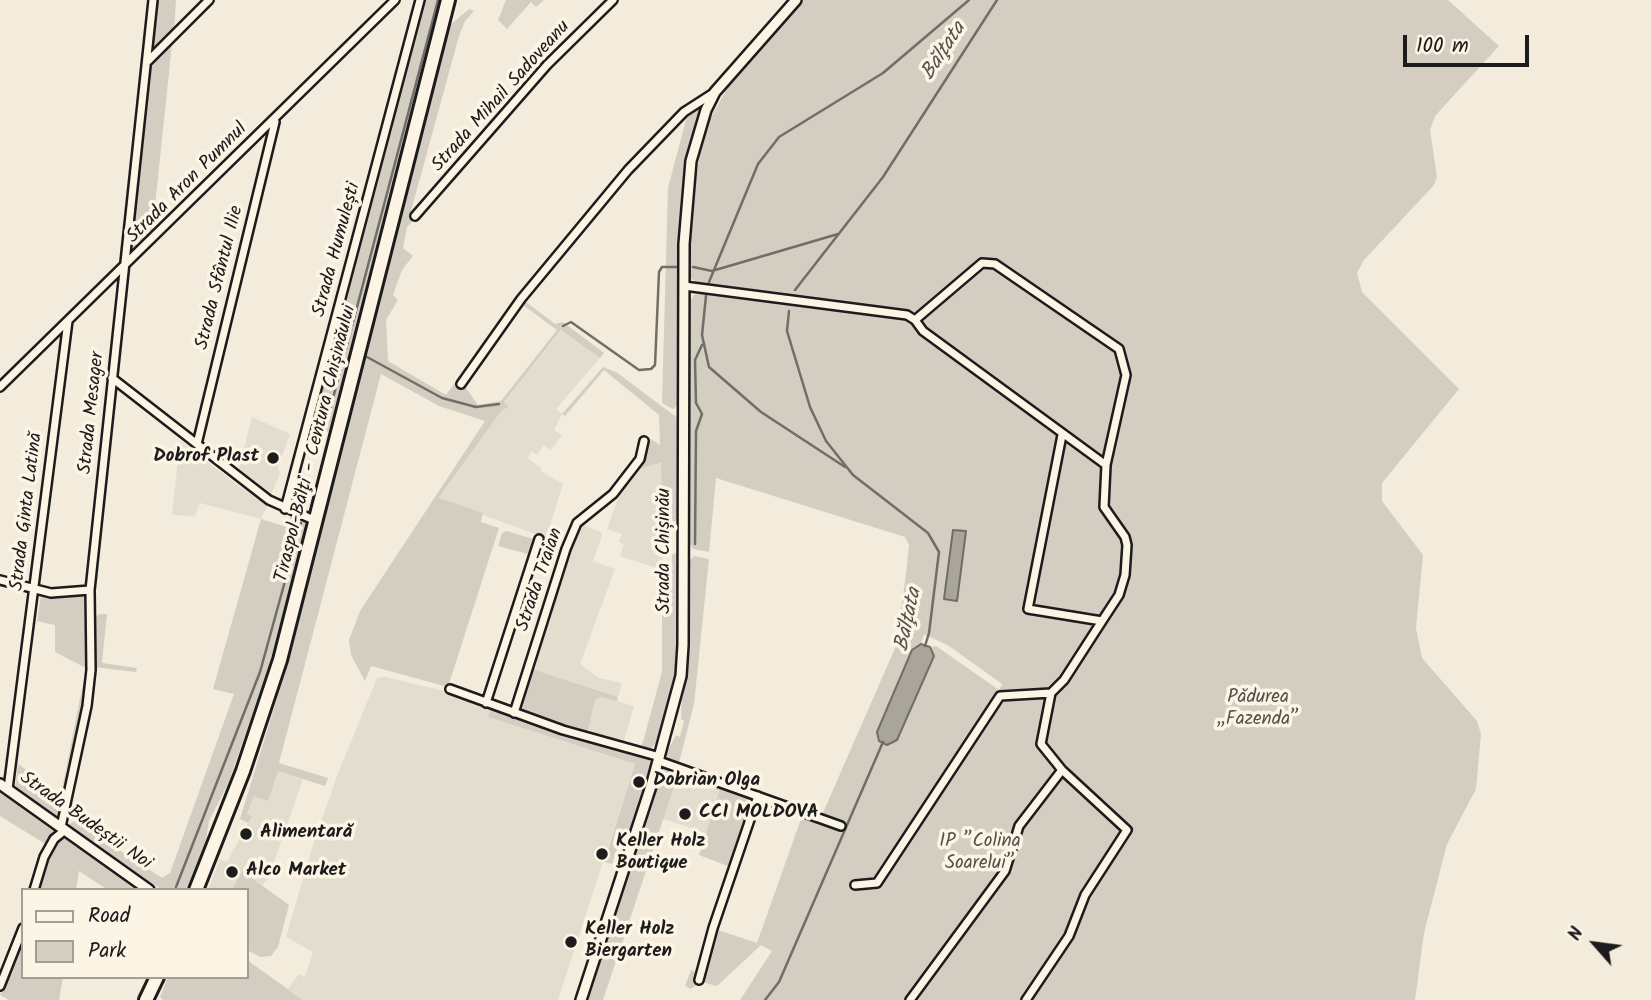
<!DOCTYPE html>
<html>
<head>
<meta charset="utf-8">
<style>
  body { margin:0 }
  #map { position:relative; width:1651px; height:1000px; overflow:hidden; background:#f3ecdd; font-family:Kalam,sans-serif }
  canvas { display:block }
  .legend { position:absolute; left:21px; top:888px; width:228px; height:91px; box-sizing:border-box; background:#fcf5e5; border:2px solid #a29e95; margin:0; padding:9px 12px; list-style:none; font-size:21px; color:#1c1c1c }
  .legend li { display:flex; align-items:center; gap:14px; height:35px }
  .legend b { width:35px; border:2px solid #a29e95 }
  .north { position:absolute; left:1560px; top:909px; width:70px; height:70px; -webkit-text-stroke:5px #fcf5e5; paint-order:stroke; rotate:298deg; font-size:19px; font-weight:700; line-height:28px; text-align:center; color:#1c1c1c }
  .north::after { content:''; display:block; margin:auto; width:24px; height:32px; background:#1c1c1c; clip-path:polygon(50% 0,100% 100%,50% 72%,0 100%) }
  .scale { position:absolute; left:1403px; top:35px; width:126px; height:32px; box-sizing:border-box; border:4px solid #1c1c1c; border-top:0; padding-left:9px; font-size:21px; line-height:24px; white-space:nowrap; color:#1c1c1c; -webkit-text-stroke:5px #fcf5e5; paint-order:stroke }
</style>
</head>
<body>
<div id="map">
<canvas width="1651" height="1000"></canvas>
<ul class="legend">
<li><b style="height:9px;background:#fcf5e5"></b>Road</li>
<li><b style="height:19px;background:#d3cec1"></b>Park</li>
</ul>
<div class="north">N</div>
<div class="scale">100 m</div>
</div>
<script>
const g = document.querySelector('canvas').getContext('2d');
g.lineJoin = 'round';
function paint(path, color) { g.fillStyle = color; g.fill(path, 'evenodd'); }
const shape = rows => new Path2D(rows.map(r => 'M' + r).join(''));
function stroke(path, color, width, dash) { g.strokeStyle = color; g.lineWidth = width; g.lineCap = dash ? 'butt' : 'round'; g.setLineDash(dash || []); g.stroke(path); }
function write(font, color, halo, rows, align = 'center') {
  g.font = font + ' Kalam,sans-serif'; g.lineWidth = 7; g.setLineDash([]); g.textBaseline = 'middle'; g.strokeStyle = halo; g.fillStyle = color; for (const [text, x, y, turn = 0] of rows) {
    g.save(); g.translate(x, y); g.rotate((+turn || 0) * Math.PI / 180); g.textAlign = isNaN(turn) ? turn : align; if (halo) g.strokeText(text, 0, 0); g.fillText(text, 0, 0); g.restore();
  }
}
paint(shape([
  [562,330,600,358,556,409,562,414,554,430,562,435,551,450,544,445,537,455,531,451,528,458,541,468,542,472,563,484,546,538,439,499,502,410,509,407,504,402],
  [252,417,290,434,278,467,280,474,271,494,239,468],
  [180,441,243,489,268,504,261,519,200,503,195,516,172,515],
  [662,463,664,542,662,570,620,556,624,544,619,542,622,534,607,529,621,490,638,469],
  [581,524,601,532,602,536,593,561,615,569,580,664,599,678,622,683,618,697,532,669,570,545],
  [386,677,449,692,491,708,488,717,635,764,558,1000,303,1000,288,989,299,974,305,977,313,952,286,937,312,848,337,776,377,678],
  [600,696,634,706,623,745,590,735,588,731,595,700],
  [278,771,303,779,268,879,262,885,242,871,232,890,208,890,220,859,227,862,248,823,251,816,247,815,254,795],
  [679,772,751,799,728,866,699,855,706,833,663,819]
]), '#e3ddcf');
paint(shape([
  [157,0,176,0,174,30,152,51],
  [424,0,445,0,333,433,310,428],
  [506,0,544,0,536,7,531,2,507,29,498,20],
  [804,0,1448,0,1499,46,1435,116,1430,130,1437,177,1434,185,1364,260,1357,273,1362,292,1459,389,1382,483,1382,501,1423,555,1416,628,1422,658,1477,721,1481,734,1476,789,1447,844,1424,933,1415,1000,740,1000,772,951,761,945,717,986,701,982,691,989,685,986,691,970,698,974,701,982,718,930,757,943,802,816,841,830,844,822,822,815,896,646,906,574,909,545,905,537,716,478,709,552,693,549,689,542,689,304,694,295,710,292,844,312,845,304,700,285,689,277,691,210,704,130,733,78],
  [924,634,949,646,1002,684,999,690,936,646,930,647,934,656,912,650,921,644],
  [469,9,474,11,465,21,459,36,411,211,414,220,407,227,403,248,413,256,402,270,393,295,398,300,386,320,388,361,446,395,461,375,466,388,478,405,501,401,557,330,523,305,526,302,555,324,563,322,604,353,600,358,561,330,504,402,509,407,502,410,439,498,483,513,481,522,499,528,448,687,371,666,365,681,351,655,349,640,360,611,485,421,439,406,381,374,279,763,328,778,325,786,278,771,268,801,254,796,247,814,252,816,248,823,240,819,294,643,319,531,450,25],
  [172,44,152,234,130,258,151,65],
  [697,107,701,108,683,180,679,405,673,409,662,403,668,188,688,112],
  [603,367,616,372,679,419,680,521,663,522,661,463,638,469,651,439,660,445,659,415,604,370,565,416,562,414],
  [291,514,304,520,306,526,267,673,228,784,209,821,205,846,192,880,185,890,162,890,67,825,75,821,162,878,170,873,234,694,213,689,261,519,287,527],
  [507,531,533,539,535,545,532,555,498,546,502,533],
  [675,553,679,554,676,676,660,738,649,751,641,749,662,672,662,570,672,570,672,555],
  [694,556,709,559,694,704,679,763,669,761,666,754,676,735,680,737,684,721,681,719,682,698,688,654,690,560],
  [87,593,89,669,85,705,60,819,15,788,18,764,61,795,86,668,55,652,55,625,37,621,41,595],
  [100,614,107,614,102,663,137,668,136,672,94,667,93,618],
  [532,669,618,697,617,701,600,697,595,700,588,731,590,735,520,712],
  [491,708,648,757,652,766,629,834,622,835,612,864,604,862,635,764,488,717],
  [662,766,679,772,603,1000,587,1000],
  [721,787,751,799,728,866,699,855],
  [0,789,57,830,47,845,0,816],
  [67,836,142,890,108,890,79,871,76,890,37,890,46,860,58,841],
  [242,871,289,905,278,947,271,956,260,957,247,950,247,890,232,890],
  [23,936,23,977,63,977,59,1000,9,1000,0,995],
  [247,960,303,1000,163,1000,160,997,168,977,247,977]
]), '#d3cec1');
const water = shape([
  [953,530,966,531,957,601,944,599,953,530],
  [921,644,930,647,934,656,897,740,887,745,879,741,877,732,912,650,921,644]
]);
paint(water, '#aaa59b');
stroke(water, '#716e68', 2);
stroke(shape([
  [693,267,712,271,838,234],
  [709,282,758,164,779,137,883,73,969,0],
  [795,290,883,177,997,0],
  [706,296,702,335,709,367,761,412,845,467],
  [789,311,787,331,810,407,826,441,853,475,928,533,939,552,929,633,925,646],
  [563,326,571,322,639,370,651,369,655,365,659,272,662,267,677,267],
  [367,357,442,398,476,407,499,404],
  [328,417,438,0],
  [695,544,696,431,702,414,696,403,695,360,702,345],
  [176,887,260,672,301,523],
  [765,1000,779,982,883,742]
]), '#716e68', 2.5);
const minor = shape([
  [148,61,209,0],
  [415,216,547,65,613,0],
  [684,286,907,315,915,320,923,331,1106,465,1104,507,1125,537,1127,545,1125,575,1119,595,1102,621],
  [915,320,982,263,995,264,1119,349,1126,375,1106,465],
  [112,378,269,500,316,521],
  [461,384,521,299,628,170,684,112,715,92],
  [0,387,395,0],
  [197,444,275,122],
  [285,509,420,0],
  [0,580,51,593,90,590],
  [450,689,563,730,660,757],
  [486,703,539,539],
  [514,713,566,549,577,523,613,494,640,459,644,441],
  [659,761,841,826],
  [8,789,68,321],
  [61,827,87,706,91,670,90,590,153,0],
  [855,885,877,883,1000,696,1051,693],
  [34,890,44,857,54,839,65,830],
  [699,980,713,928,758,796],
  [0,986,23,928],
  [910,1000,1005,871,1019,826,1062,770,1041,744,1051,693,1064,680,1102,621,1028,609,1062,435],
  [1026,1000,1069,936,1085,895,1127,830,1062,770]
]);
const tertiary = shape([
  [0,784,149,890],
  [581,1000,652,783,681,676,683,645,684,244,691,161,706,110,715,92,796,0]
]);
const trunk = shape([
  [196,890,243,771,280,660,448,0],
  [146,1000,157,977]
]);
stroke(minor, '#1c1c1c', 12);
stroke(tertiary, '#1c1c1c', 14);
stroke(trunk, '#1c1c1c', 18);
stroke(minor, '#fcf5e5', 7);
stroke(tertiary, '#fcf5e5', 9);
stroke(trunk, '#fcf5e5', 12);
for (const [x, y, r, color] of [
  [273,458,7,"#1c1c1c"],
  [639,782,7,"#1c1c1c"],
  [685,814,7,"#1c1c1c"],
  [246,834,7,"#1c1c1c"],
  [602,854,7,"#1c1c1c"],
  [232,872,7,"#1c1c1c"],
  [571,942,7,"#1c1c1c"]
]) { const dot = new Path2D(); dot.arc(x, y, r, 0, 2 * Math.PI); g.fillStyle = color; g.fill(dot); stroke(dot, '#fcf5e5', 2.5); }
write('19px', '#1c1c1c', '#fcf5e5', [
  ["Strada Mihail Sadoveanu",502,97,-48],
  ["Strada Aron Pumnul",188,184,-45],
  ["Strada Humulești",338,250,-75],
  ["Strada Sfântul Ilie",221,278,-76],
  ["Strada Mesager",93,413,-84],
  ["Tiraspol-Bălţi - Centura Chișinăului",317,444,-76],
  ["Strada Ginta Latină",28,512,-83],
  ["Strada Chișinău",666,551,-90],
  ["Strada Traian",541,580,-71],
  ["Strada Budeștii Noi",85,822,35]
]);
write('bold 19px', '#1c1c1c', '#fcf5e5', [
  ["Dobrof Plast",259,458,"right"],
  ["Dobrian Olga",653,782],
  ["CCI MOLDOVA",699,814],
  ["Alimentară",260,834],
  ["Keller Holz",616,843],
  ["Boutique",616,865],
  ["Alco Market",246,872],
  ["Keller Holz",585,931],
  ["Biergarten",585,953]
], 'left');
write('19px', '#53514e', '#fcf5e5', [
  ["Pădurea",1258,699],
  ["„Fazenda”",1258,721],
  ["IP ”Colina",980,843],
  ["Soarelui”",980,865]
]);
write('italic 21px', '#55534f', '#fcf5e5', [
  ["Bălţata",945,52,-57],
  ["Bălţata",910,620,-78]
]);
</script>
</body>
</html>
